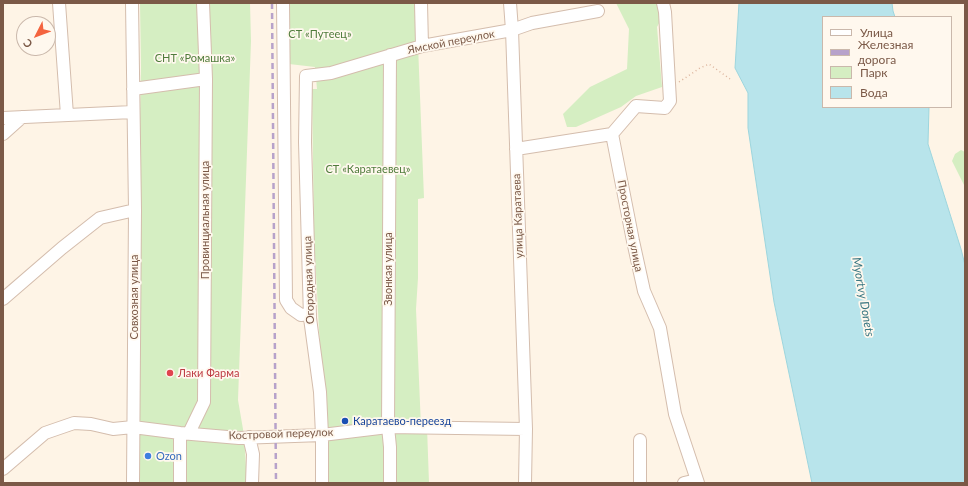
<!DOCTYPE html>
<html>
<head>
<meta charset="utf-8">
<style>
  body { margin:0 }
  #map { position:relative; width:968px; height:486px; overflow:hidden; background:#fef4e6; font-family:Lato,sans-serif }
  canvas { display:block }
  .frame { position:absolute; inset:0; border:4px solid #7b5947; pointer-events:none }
  .legend { position:absolute; left:822px; top:16px; width:130px; height:92px; box-sizing:border-box; background:#fff8ee; border:1px solid #cab8ab; margin:0; padding:5px 7px; list-style:none; font-size:12px; color:#7b5947 }
  .legend li { display:flex; align-items:center; gap:8px; height:20px }
  .legend b { width:20px; border:1px solid #cab8ab }
  .north { position:absolute; left:16px; top:16px; width:40px; height:40px; box-sizing:border-box; background:#fff8ee; border:1px solid #cab8ab; border-radius:50%; rotate:228deg; font-size:11px; font-weight:700; line-height:16px; text-align:center; color:#7b5947 }
  .north::after { content:''; display:block; margin:auto; width:14px; height:18px; background:#f4643f; clip-path:polygon(50% 0,100% 100%,50% 72%,0 100%) }
</style>
</head>
<body>
<div id="map">
<canvas width="968" height="486"></canvas>
<div class="frame"></div>
<ul class="legend">
<li><b style="height:5px;background:#fff"></b>Улица</li>
<li><b style="height:5px;background:#b7a2ca"></b>Железная дорога</li>
<li><b style="height:11px;background:#d5eec2"></b>Парк</li>
<li><b style="height:11px;background:#b8e4eb"></b>Вода</li>
</ul>
<div class="north">С</div>
</div>
<script>
const g = document.querySelector('canvas').getContext('2d');
g.lineJoin = 'round';
function paint(path, color) { g.fillStyle = color; g.fill(path, 'evenodd'); }
const shape = rows => new Path2D(rows.map(r => 'M' + r).join(''));
function stroke(path, color, width, dash) { g.strokeStyle = color; g.lineWidth = width; g.lineCap = dash ? 'butt' : 'round'; g.setLineDash(dash || []); g.stroke(path); }
function write(font, color, halo, rows, align = 'center') {
  g.font = font + ' Lato,sans-serif'; g.lineWidth = 3.5; g.setLineDash([]); g.textBaseline = 'middle'; g.strokeStyle = halo; g.fillStyle = color; for (const [text, x, y, turn = 0] of rows) {
    g.save(); g.translate(x, y); g.rotate((+turn || 0) * Math.PI / 180); g.textAlign = isNaN(turn) ? turn : align; if (halo) g.strokeText(text, 0, 0); g.fillText(text, 0, 0); g.restore();
  }
}
paint(shape([
  [140,3,250,3,251,41,238,400,244,435,247,483,136,483,134,418,141,67],
  [288,3,420,3,418,45,424,198,418,199,418,278,416,309,421,427,427,427,429,483,326,483,325,440,314,237,312,89,317,89,315,67,289,64],
  [616,3,670,3,657,27,662,87,636,96,621,107,576,127,567,127,563,114,590,87,627,69,629,29],
  [961,150,965,152,965,187,952,161,955,154]
]), '#d5eec2');
const water = shape([
  [739,3,892,3,893,11,895,17,823,17,823,107,929,107,928,144,961,249,965,265,965,483,812,483,774,302,748,128,748,93,735,68,739,3]
]);
paint(water, '#b8e4eb');
stroke(water, '#9dd5dd', 1);
const minor = shape([
  [59,3,67,115],
  [132,3,135,210,133,483],
  [283,3,286,300,291,308,301,315,310,314],
  [421,3,422,46],
  [510,3,512,30,526,429,525,483],
  [663,3,665,12,670,101,665,108,636,106,612,134,633,241,644,291,660,328,675,414,698,483],
  [390,55,388,427,390,447,390,483],
  [133,89,206,79],
  [3,118,133,112],
  [3,134,22,117],
  [516,149,612,134],
  [3,299,62,248,100,218,135,210],
  [189,433,204,402,206,79,203,3],
  [249,437,253,454,252,483],
  [3,469,45,433,74,423,91,424,113,429,133,427,180,433,239,438,322,435,388,427,526,429],
  [180,483,180,433],
  [322,483,322,435,320,392,310,318,305,142,306,76,331,73,422,46,512,30,532,23,598,11],
  [640,483,640,440],
  [684,483,697,480]
]);
stroke(minor, '#d4bdad', 14);
stroke(shape([
  [679,82,700,68,709,64,730,79]
]), '#dcb49d', 1.5, [1, 3]);
stroke(minor, '#fff', 12);
stroke(shape([
  [272,3,276,483]
]), '#b7a2ca', 2.5, [6, 4]);
for (const [x, y, r, color] of [
  [170,373,4,"#e0444e"],
  [345,421,4,"#1a4fb4"],
  [148,456,4,"#3f7fe0"]
]) { const dot = new Path2D(); dot.arc(x, y, r, 0, 2 * Math.PI); g.fillStyle = color; g.fill(dot); stroke(dot, '#fff8ee', 1.5); }
write('11px', '#507c3c', '#fff8ee', [
  ["СТ «Путеец»",320,34],
  ["СНТ «Ромашка»",195,58],
  ["СТ «Каратаевец»",368,169]
]);
write('11px', '#7b5947', '#fff8ee', [
  ["Ямской переулок",451,42,-11],
  ["улица Каратаева",518,216,-92],
  ["Провинциальная улица",205,220,-90],
  ["Просторная улица",630,226,79],
  ["Звонкая улица",388,269,-90],
  ["Огородная улица",309,280,-92],
  ["Совхозная улица",134,297,-90],
  ["Костровой переулок",281,434,-2]
]);
write('11px', '#be3a42', '#fff8ee', [
  ["Лаки Фарма",178,373]
], 'left');
write('11px', '#164399', '#fff8ee', [
  ["Каратаево-переезд",353,421]
], 'left');
write('11px', '#366cbe', '#fff8ee', [
  ["Ozon",156,456]
], 'left');
write('italic 12px', '#397782', '#fff8ee', [
  ["Myortvy Donets",863,297,80]
]);
</script>
</body>
</html>
